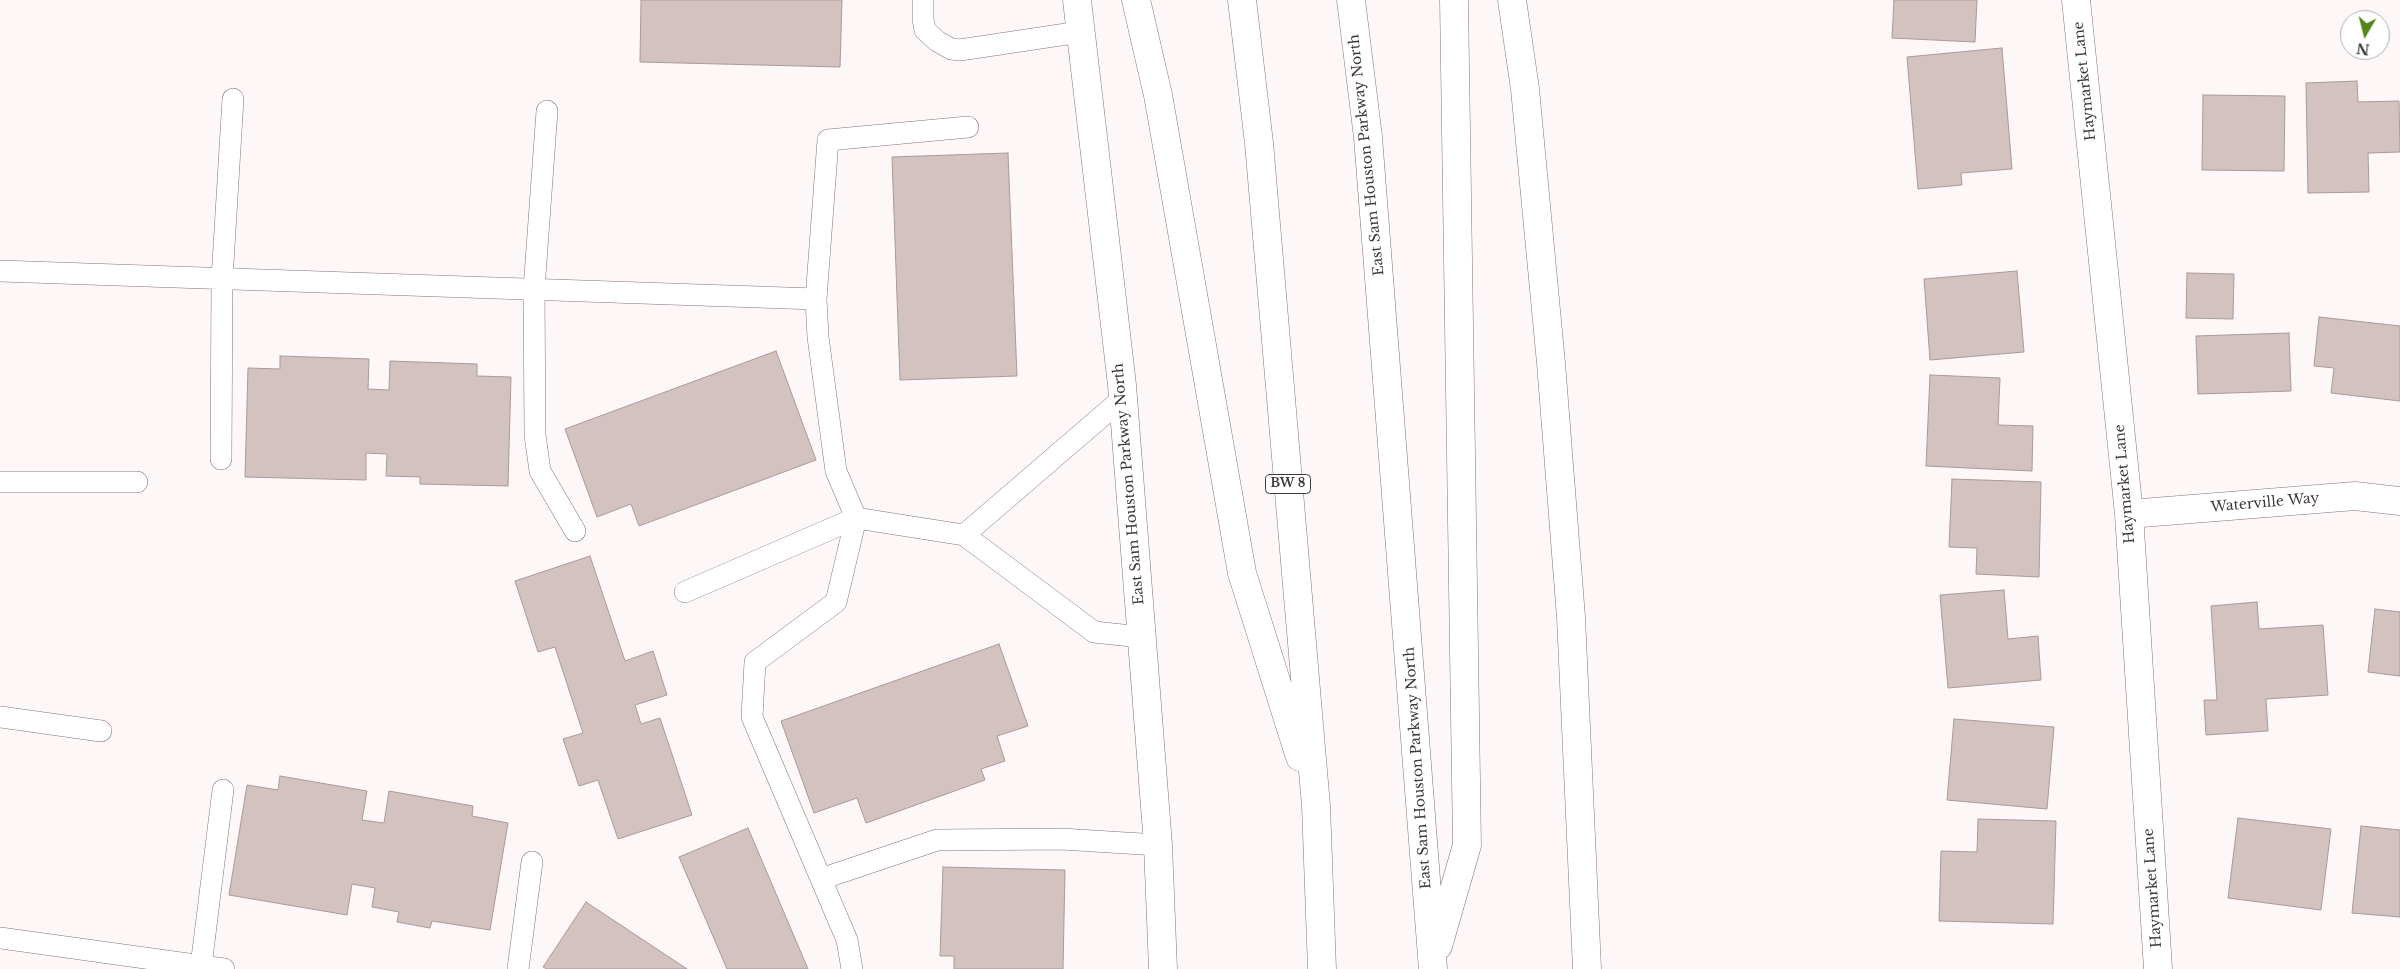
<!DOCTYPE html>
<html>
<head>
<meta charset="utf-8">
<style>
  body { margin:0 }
  #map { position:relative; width:2400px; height:969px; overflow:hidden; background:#fef7f8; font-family:"Libre Baskerville",serif }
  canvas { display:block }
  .north { position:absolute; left:2340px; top:10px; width:50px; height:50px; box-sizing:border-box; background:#fff; border:1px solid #b2afb0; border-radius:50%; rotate:188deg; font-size:14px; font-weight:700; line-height:20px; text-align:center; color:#3f383a }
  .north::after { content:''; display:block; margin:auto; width:18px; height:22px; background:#548519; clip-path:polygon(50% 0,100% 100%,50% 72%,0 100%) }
</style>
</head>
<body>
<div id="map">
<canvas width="2400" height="969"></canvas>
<div class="north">N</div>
</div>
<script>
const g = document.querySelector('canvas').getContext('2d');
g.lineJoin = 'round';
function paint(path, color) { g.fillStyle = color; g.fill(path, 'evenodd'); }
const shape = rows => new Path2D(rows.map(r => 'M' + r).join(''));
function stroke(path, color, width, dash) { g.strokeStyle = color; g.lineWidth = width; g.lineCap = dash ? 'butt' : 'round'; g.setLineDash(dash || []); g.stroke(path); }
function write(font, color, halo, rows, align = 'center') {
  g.font = font + ' "Libre Baskerville",serif'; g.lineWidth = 4; g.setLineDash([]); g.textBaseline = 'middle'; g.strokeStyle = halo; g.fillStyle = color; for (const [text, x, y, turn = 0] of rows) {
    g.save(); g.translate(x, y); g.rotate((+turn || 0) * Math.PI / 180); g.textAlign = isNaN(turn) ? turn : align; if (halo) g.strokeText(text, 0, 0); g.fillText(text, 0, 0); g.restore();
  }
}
const building = shape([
  [641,0,842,0,840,67,640,62,641,0],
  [1894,0,1977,0,1975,42,1892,38,1894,0],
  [2002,48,2012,169,1961,173,1962,185,1918,189,1907,57,2002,48],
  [2357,81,2358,102,2399,101,2400,152,2368,153,2369,192,2308,193,2306,83,2357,81],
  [2203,95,2285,96,2284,171,2202,170,2203,95],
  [1008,153,1017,376,900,380,892,157,1008,153],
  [2017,271,2024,352,1930,360,1924,279,2017,271],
  [2187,273,2234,274,2233,319,2186,318,2187,273],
  [2319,317,2400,326,2400,401,2331,393,2334,368,2314,366,2319,317],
  [2289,333,2291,391,2198,394,2196,336,2289,333],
  [776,351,816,460,639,526,631,504,597,517,565,429,776,351],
  [280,356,369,359,368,389,389,390,390,361,477,364,477,376,511,377,508,486,420,484,420,477,386,476,387,454,366,453,366,480,245,477,248,368,280,369,280,356],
  [1930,375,2000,378,1998,425,2033,426,2032,471,1926,466,1930,375],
  [1952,479,2041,482,2039,577,1976,574,1977,548,1949,547,1952,479],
  [590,556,625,661,653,651,667,695,635,705,641,724,660,718,692,815,618,839,598,780,579,786,563,739,583,733,555,647,538,652,515,581,590,556],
  [2004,590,2008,639,2038,636,2041,680,1948,688,1940,595,2004,590],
  [2257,602,2259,629,2323,625,2328,695,2266,699,2268,731,2206,735,2204,700,2217,700,2211,606,2257,602],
  [2375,609,2400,612,2400,676,2368,672,2375,609],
  [999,644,1028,726,997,736,1005,761,981,769,985,780,866,823,857,798,814,813,781,721,999,644],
  [1954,719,2054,727,2047,809,1947,800,1954,719],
  [280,776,367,791,362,820,384,823,389,791,473,806,472,816,508,823,490,930,432,921,430,928,397,922,399,912,372,907,375,888,352,884,347,915,229,895,247,785,278,790,280,776],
  [2238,818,2331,829,2321,910,2228,898,2238,818],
  [1978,819,2056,821,2053,924,1939,921,1941,851,1977,852,1978,819],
  [2361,826,2400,830,2400,917,2352,913,2361,826],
  [748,828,808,969,727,969,679,857,748,828],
  [943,867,1065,870,1063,969,954,969,954,956,940,956,943,867],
  [586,902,687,969,547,969,543,967,586,902]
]);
paint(building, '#d3c2bf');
stroke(building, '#aa9997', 1);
const lane = shape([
  [923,0,923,19,925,30,937,41,951,49,960,50,1080,32],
  [547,111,534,289,535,435,540,471,575,531],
  [0,271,816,299,818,337,836,471,856,518,836,602,755,662,752,717,847,940,852,969],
  [816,299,828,140,968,127],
  [221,459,222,279,233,99],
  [0,482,137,482],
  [964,535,1122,399],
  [685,592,856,518,964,535,1094,632,1141,637],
  [0,717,101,731],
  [821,879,937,840,1061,839,1158,845],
  [0,938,224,969],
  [201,966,223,790],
  [518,969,532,862]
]);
const street = shape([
  [2076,0,2129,514,2158,969],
  [2129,514,2355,496,2400,501]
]);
const secondary = shape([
  [1077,0,1122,385,1158,845,1163,969],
  [1512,0,1525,89,1551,363,1571,617,1587,969]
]);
const highway = shape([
  [1136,0,1158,95,1242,573,1300,757],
  [1242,0,1259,143,1316,806,1322,969],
  [1351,0,1368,137,1433,969],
  [1438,946,1467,845,1454,0]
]);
stroke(lane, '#837377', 22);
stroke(street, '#837377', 29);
stroke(secondary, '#837377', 29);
stroke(highway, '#837377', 29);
stroke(lane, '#fff', 21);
stroke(street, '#fff', 28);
stroke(secondary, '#fff', 28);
stroke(highway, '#fff', 28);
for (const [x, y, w] of [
  [1288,484,45]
]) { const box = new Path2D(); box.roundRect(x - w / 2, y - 9.5, w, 19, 4); g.fillStyle = '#fff'; g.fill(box); stroke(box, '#3f383a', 1); }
write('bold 12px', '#3f383a', null, [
  ["BW 8",1288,484]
]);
write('14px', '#3f383a', '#fff', [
  ["Haymarket Lane",2085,81,-96],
  ["East Sam Houston Parkway North",1367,155,-96],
  ["East Sam Houston Parkway North",1129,484,-95],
  ["Haymarket Lane",2125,484,-95],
  ["Waterville Way",2265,503,-5],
  ["East Sam Houston Parkway North",1418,768,-94],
  ["Haymarket Lane",2153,888,-94]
]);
</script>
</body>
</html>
